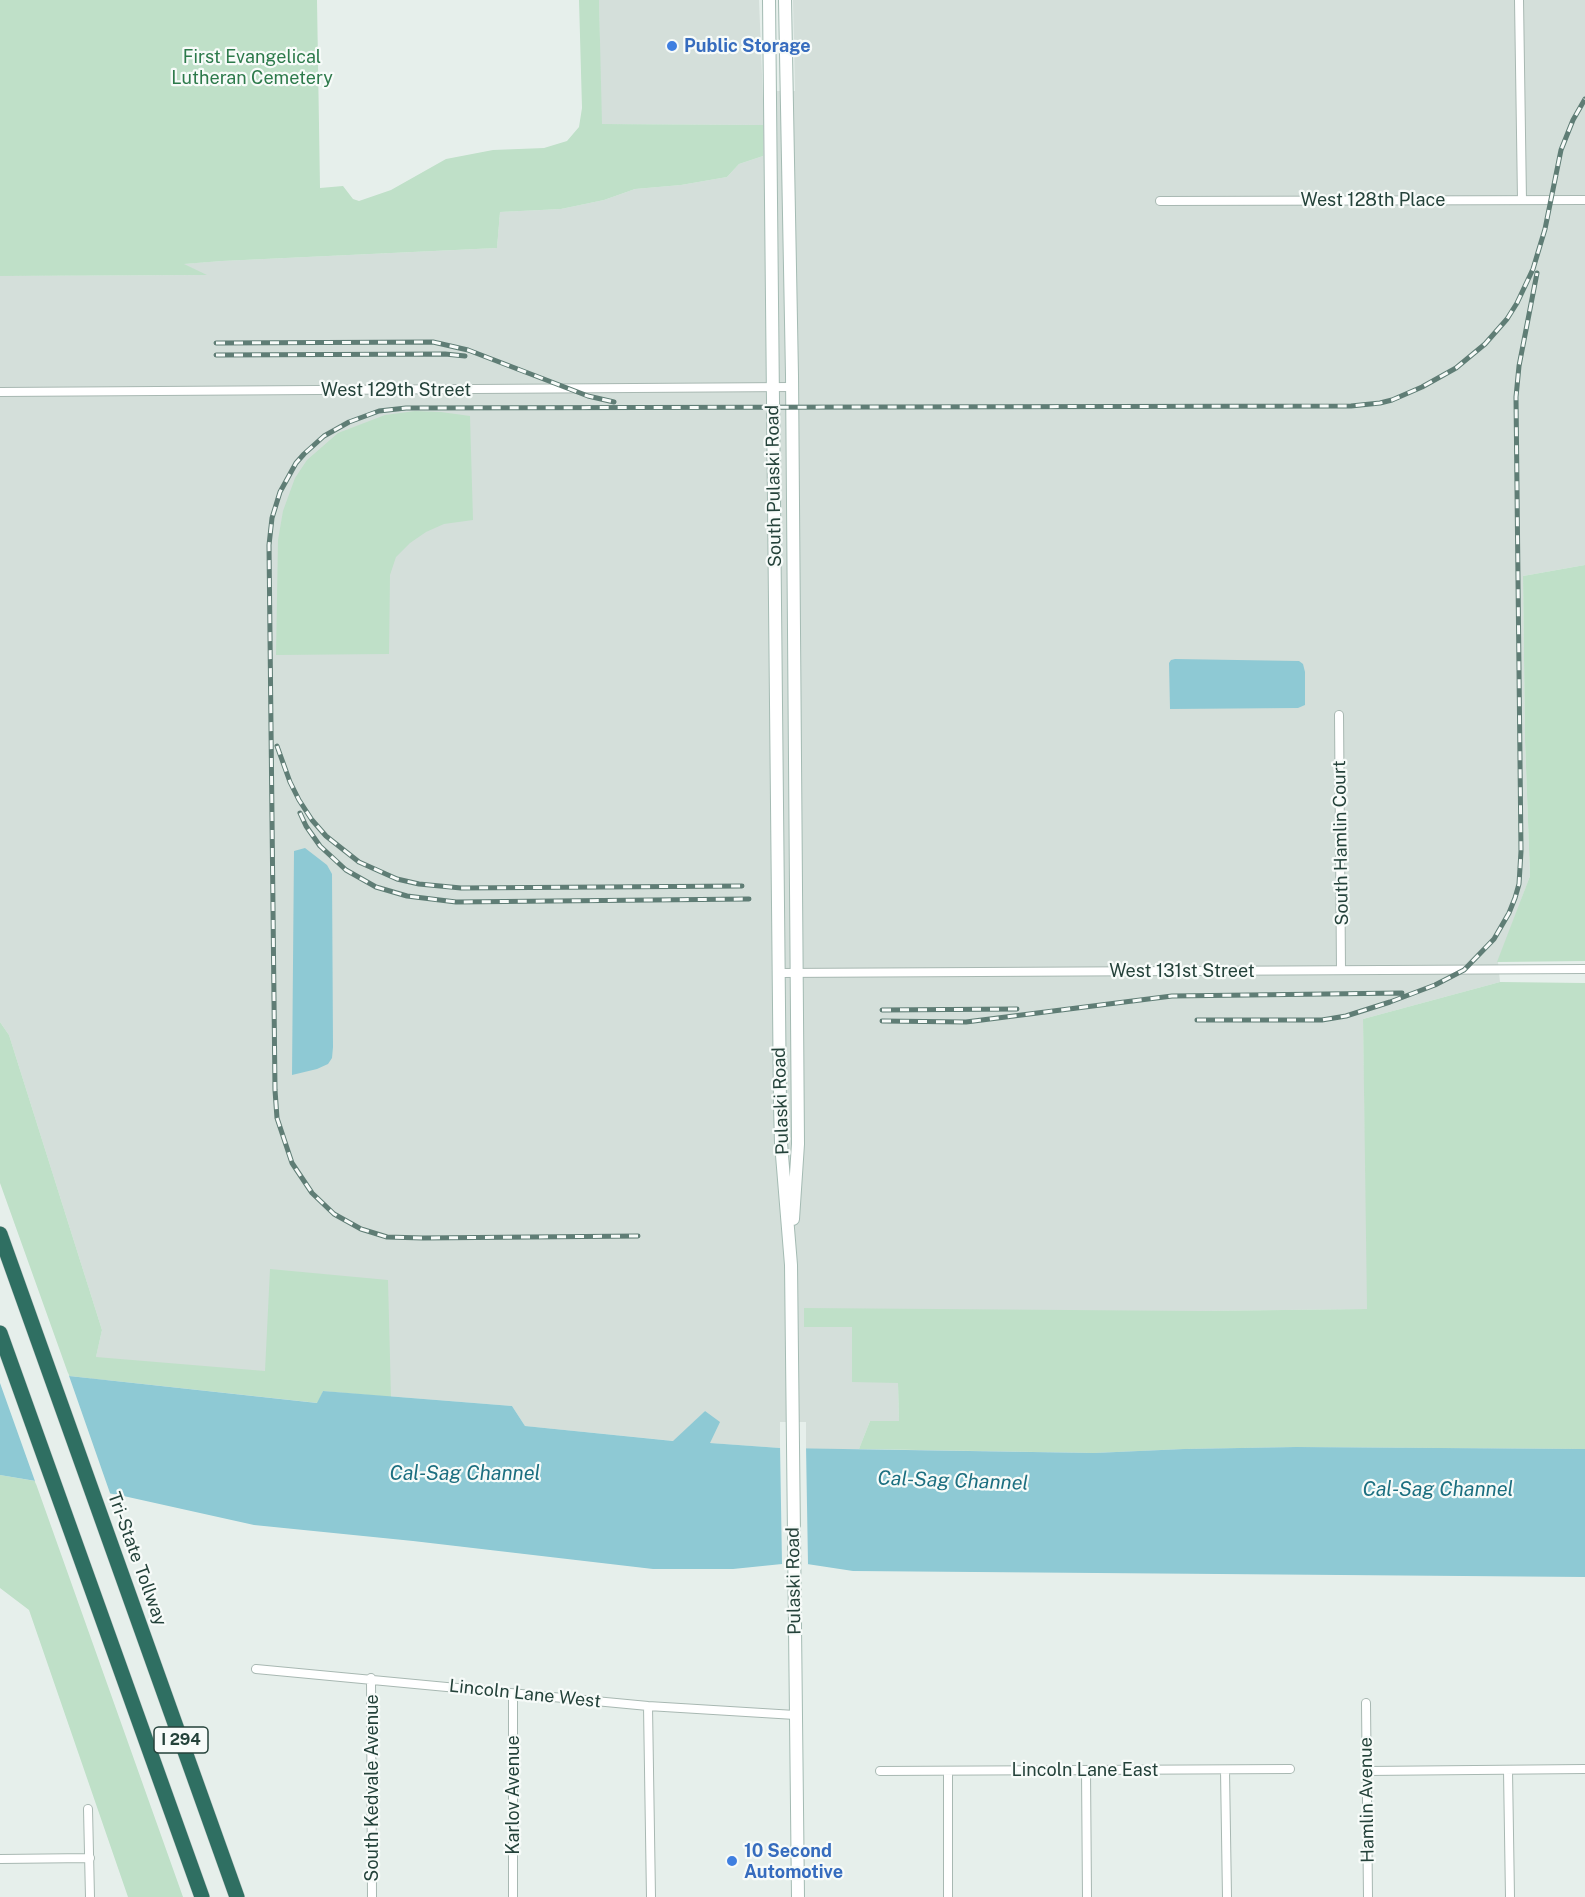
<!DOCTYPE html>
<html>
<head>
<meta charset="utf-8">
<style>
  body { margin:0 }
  canvas { display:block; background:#e6efeb }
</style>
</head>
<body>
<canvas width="1585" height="1897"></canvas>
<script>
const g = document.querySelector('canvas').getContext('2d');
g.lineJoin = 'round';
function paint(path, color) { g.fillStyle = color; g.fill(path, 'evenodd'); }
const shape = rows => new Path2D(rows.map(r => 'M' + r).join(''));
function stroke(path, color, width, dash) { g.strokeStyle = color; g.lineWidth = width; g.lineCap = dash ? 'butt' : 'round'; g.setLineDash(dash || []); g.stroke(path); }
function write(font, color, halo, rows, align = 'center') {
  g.font = font + ' "Public Sans",sans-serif'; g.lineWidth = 4.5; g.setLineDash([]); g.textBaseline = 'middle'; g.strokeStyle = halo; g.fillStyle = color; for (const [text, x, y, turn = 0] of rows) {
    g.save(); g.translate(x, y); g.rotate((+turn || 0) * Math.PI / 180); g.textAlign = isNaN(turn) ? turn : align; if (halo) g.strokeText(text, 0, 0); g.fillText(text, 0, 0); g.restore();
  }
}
paint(shape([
  [599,0,759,0,763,100,763,91,795,91,793,0,1585,0,1585,565,1523,576,1525,740,1530,876,1498,962,1500,982,1363,1019,1368,1309,1201,1311,804,1327,852,1327,898,1383,899,1421,870,1421,859,1449,806,1449,806,1422,780,1422,780,1448,709,1443,705,1411,674,1441,525,1426,512,1406,323,1391,91,1379,102,1330,9,1035,0,1022,0,276,205,275,183,264,222,261,497,248,500,212,561,209,604,200,635,189,681,185,727,177,739,164,763,156,763,125,601,124]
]), '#d4dfda');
paint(shape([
  [0,0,317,0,320,188,343,186,353,199,359,201,391,190,446,159,493,150,544,148,567,141,579,127,582,108,579,0,599,0,602,124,763,125,763,156,739,164,727,177,681,185,635,189,604,200,561,209,500,212,497,248,222,261,184,264,207,275,0,276],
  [415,411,441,412,470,416,473,520,444,524,426,532,410,543,396,557,390,575,389,654,276,655,278,540,283,511,295,478,307,460,338,433,385,415],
  [1585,565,1585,961,1497,962,1530,876,1525,740,1523,576],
  [1500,982,1585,983,1585,1449,1296,1447,1184,1449,1094,1453,859,1449,870,1421,899,1421,898,1383,852,1382,852,1327,804,1327,804,1308,1201,1311,1367,1309,1363,1019],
  [0,1022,9,1035,102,1330,96,1357,265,1371,270,1269,388,1280,391,1397,323,1391,318,1403,69,1376,0,1183],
  [0,1475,35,1481,183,1897,128,1897,29,1610,0,1588]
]), '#bfe0c8');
paint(shape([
  [1175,659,1299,661,1303,664,1305,672,1305,705,1298,708,1170,709,1169,663,1171,660],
  [305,848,327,865,332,874,333,1047,332,1058,328,1064,317,1069,292,1075,294,851],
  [0,1361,69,1376,317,1403,323,1391,512,1406,525,1426,673,1441,705,1411,720,1422,710,1443,780,1448,1094,1453,1184,1449,1296,1447,1585,1449,1585,1577,853,1571,807,1564,782,1564,733,1569,653,1569,413,1541,254,1525,119,1495,0,1475]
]), '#8ec9d4');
paint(shape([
  [0,1358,68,1373,111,1496,36,1484,0,1383],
  [780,1445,806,1446,808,1564,782,1564]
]), '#e6efeb');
const street = shape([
  [1519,0,1522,200],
  [1160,201,1585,200],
  [0,392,792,387],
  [1339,715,1341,970],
  [779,973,1585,969],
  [256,1669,648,1706,795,1715],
  [371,1678,372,1897],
  [513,1694,513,1897],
  [1366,1703,1368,1897],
  [648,1706,651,1897],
  [1086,1770,1087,1897],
  [1225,1770,1227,1897],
  [1508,1770,1510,1897],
  [880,1771,1290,1769],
  [948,1771,948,1897],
  [1366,1771,1585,1769],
  [88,1809,90,1897],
  [0,1859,90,1858]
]);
const secondary = shape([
  [769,0,780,1105,781,1143,791,1265,798,1897],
  [785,0,792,375,798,1144,793,1219]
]);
const highway = shape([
  [0,1234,237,1897],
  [0,1333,202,1897]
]);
stroke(street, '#a8b8b2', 10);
stroke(secondary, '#a4bbb3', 14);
stroke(highway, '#c2cac8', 16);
stroke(street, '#fff', 8);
stroke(secondary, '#fff', 12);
stroke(highway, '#2f6f62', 15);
const rail = shape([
  [216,343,433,342,468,350,588,396,614,402],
  [216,355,445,354,465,356],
  [277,746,290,782,299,800,312,820,326,836,359,862,397,879,419,884,461,888,742,886],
  [300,813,306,826,320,846,346,870,376,887,407,896,456,902,749,899],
  [882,1010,1017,1009],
  [1197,1020,1322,1020,1346,1016,1390,1002,1435,985,1464,970,1494,939,1509,913,1515,898,1519,884,1521,851,1516,397,1519,366,1537,273],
  [882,1021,966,1022,1172,996,1402,993],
  [638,1236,423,1238,387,1237,361,1229,334,1214,312,1193,292,1163,277,1118,275,1090,269,545,272,518,280,492,296,463,304,454,324,436,349,422,379,411,406,408,1351,406,1380,403,1392,400,1422,387,1456,368,1485,344,1507,319,1517,303,1533,269,1545,229,1561,150,1573,120,1585,99]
]);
stroke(rail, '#5f7d75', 5);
stroke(rail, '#f7fbf9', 3, [9]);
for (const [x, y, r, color] of [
  [672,46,6,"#3f7fe0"],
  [732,1861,6,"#3f7fe0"]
]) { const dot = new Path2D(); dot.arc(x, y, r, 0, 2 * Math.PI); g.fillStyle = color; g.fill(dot); stroke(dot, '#f7fbf9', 2); }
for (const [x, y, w] of [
  [181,1740,54]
]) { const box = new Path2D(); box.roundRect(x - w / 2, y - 13, w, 26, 4.5); g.fillStyle = '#f7fbf9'; g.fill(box); stroke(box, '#24423a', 1.5); }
write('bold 16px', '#24423a', null, [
  ["I 294",181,1740]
]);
write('bold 18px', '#366cbe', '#f7fbf9', [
  ["Public Storage",684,46],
  ["10 Second",744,1851],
  ["Automotive",744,1872]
], 'left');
write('18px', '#2d7a4b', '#f7fbf9', [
  ["First Evangelical",252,57],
  ["Lutheran Cemetery",252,78]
]);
write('18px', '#24423a', '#f7fbf9', [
  ["West 128th Place",1373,200],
  ["West 129th Street",396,390],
  ["South Pulaski Road",774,486,-91],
  ["South Hamlin Court",1341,843,-91],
  ["West 131st Street",1182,971],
  ["Pulaski Road",781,1101,-92],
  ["Tri-State Tollway",137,1559,70],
  ["Pulaski Road",794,1581,-91],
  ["Lincoln Lane West",525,1694,6],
  ["Lincoln Lane East",1085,1770],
  ["South Kedvale Avenue",372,1788,-90],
  ["Karlov Avenue",513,1795,-90],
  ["Hamlin Avenue",1367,1800,-91]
]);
write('italic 20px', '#1c6f80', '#f7fbf9', [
  ["Cal-Sag Channel",465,1474],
  ["Cal-Sag Channel",953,1481,2],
  ["Cal-Sag Channel",1438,1490]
]);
</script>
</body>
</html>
